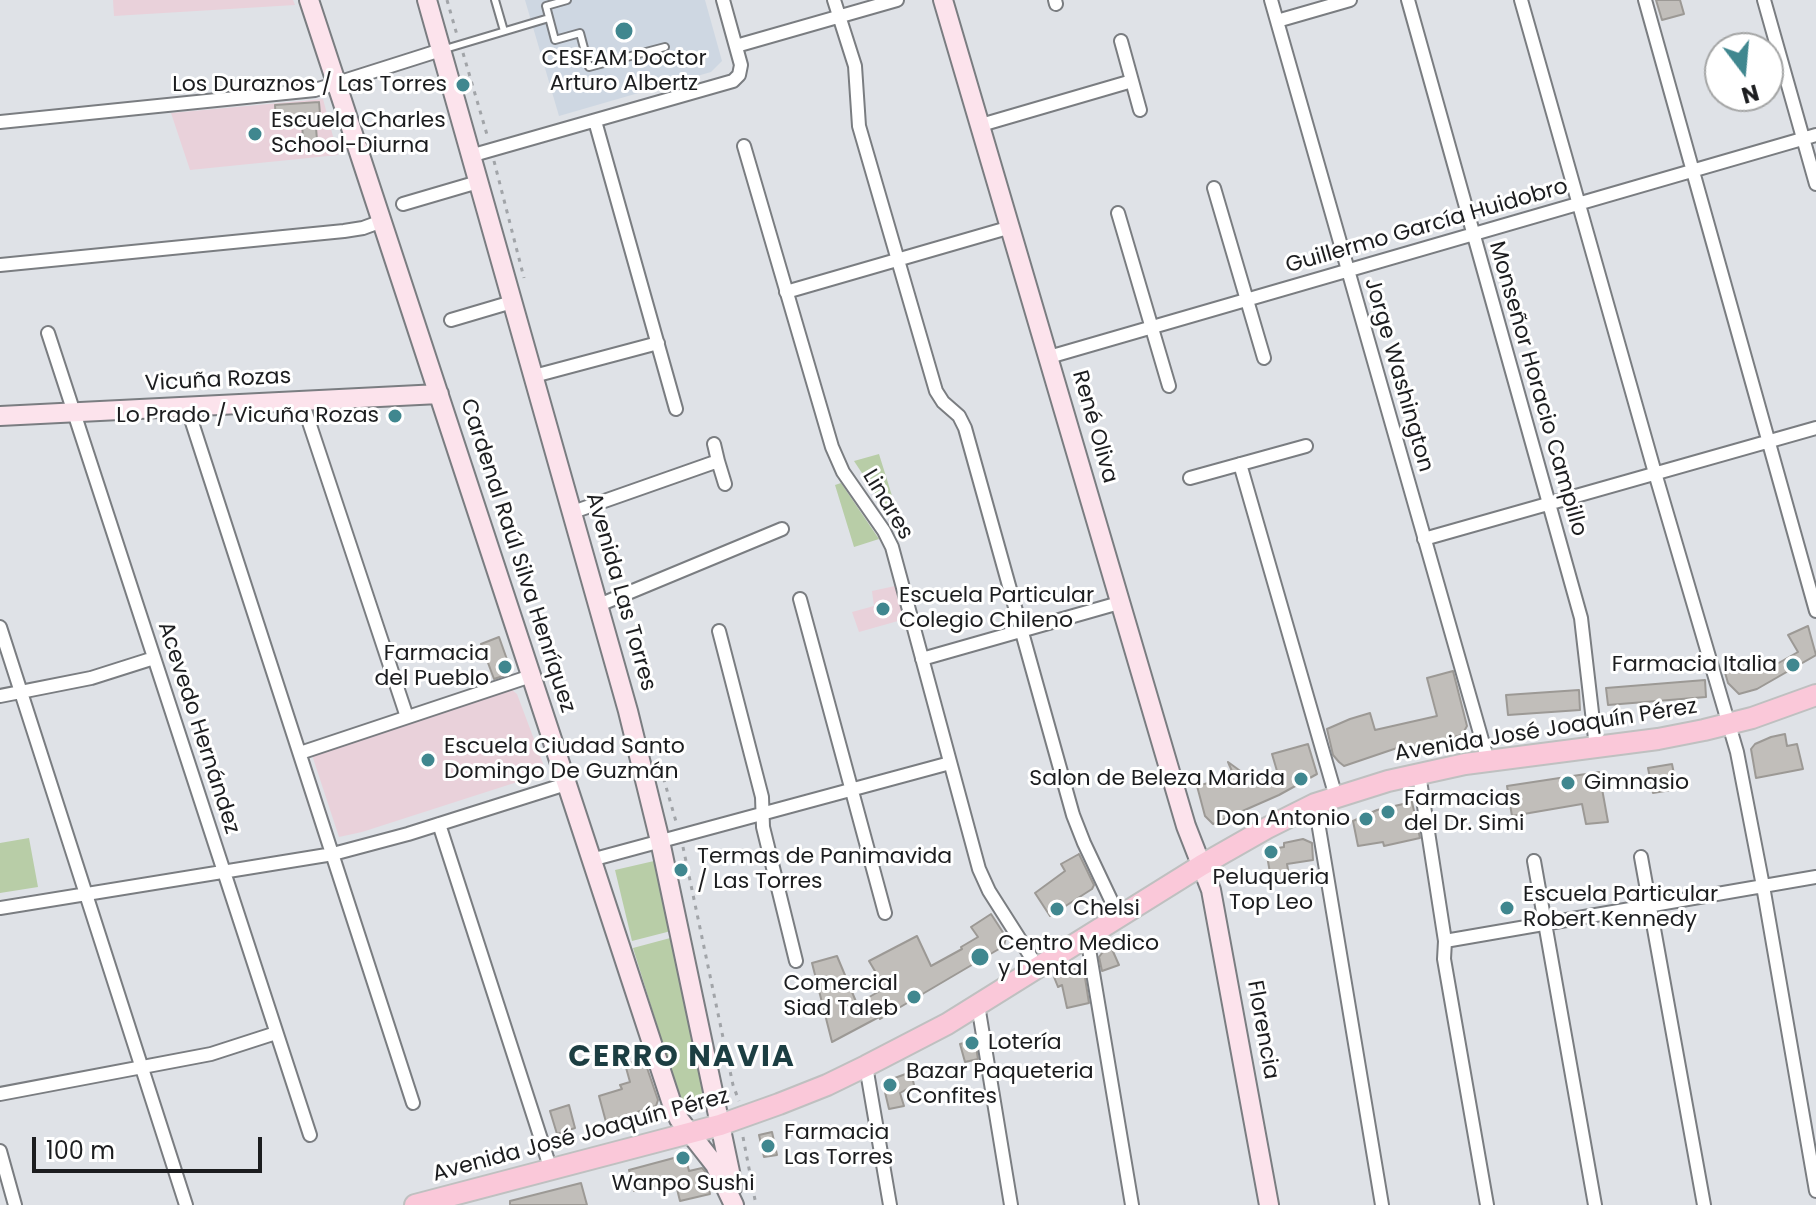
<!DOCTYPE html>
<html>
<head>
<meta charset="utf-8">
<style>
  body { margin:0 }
  #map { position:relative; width:1816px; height:1205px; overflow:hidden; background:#dfe2e7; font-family:Poppins,sans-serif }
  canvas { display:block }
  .north { position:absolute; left:1704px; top:32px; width:80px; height:80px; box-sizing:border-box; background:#fff; border:2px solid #a4a5a5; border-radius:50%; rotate:164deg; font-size:22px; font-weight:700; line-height:32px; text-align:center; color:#1c1d1f }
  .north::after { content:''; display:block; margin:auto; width:28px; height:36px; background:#40878f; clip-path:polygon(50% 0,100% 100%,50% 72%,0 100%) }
  .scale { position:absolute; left:32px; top:1137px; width:230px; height:36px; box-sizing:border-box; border:4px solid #1c1d1f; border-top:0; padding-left:10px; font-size:24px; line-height:28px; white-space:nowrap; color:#1c1d1f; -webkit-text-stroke:6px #fff; paint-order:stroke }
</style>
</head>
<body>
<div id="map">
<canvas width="1816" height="1205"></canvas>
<div class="north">N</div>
<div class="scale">100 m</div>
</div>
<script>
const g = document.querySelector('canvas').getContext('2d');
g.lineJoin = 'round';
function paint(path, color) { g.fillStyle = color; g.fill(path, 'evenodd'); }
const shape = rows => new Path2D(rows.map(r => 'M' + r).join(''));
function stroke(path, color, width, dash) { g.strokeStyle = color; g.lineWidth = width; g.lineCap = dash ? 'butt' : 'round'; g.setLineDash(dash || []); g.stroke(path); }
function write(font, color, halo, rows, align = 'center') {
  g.font = font + ' Poppins,sans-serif'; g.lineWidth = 6; g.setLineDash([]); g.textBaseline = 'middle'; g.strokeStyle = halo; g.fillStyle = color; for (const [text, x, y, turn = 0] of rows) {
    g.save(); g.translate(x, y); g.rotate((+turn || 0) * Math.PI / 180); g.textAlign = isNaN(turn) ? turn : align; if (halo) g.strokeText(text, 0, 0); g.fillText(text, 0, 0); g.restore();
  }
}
paint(shape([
  [525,0,705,0,722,61,711,72,559,116]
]), '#ced7e2');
paint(shape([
  [113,0,293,0,295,5,114,16],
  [323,99,338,155,190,170,171,113],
  [895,586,905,619,859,632,852,612,874,606,872,591],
  [511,689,517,694,544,766,539,775,362,832,339,837,312,755]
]), '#e9d1da');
paint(shape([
  [879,454,898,515,891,517,854,461],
  [841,483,879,539,854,547,835,485],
  [29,838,38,887,0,893,0,843],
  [654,861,671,931,632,941,615,870],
  [674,937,708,1100,700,1110,689,1113,680,1099,633,948]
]), '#b8cda7');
const building = shape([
  [1656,0,1680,0,1684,14,1662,20,1656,0],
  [319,102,320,114,315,115,317,140,303,141,302,120,276,122,275,105,319,102],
  [1808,626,1816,655,1757,689,1739,694,1728,683,1724,669,1762,658,1768,669,1798,652,1788,635,1808,626],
  [499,637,510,668,506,675,494,679,481,644,499,637],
  [1453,671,1467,726,1462,735,1401,750,1400,747,1344,766,1339,762,1333,755,1327,729,1350,719,1370,713,1375,730,1437,716,1427,678,1453,671],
  [1705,680,1706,697,1608,705,1606,688,1705,680],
  [1579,690,1580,710,1508,715,1506,695,1579,690],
  [1785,734,1787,746,1797,744,1803,769,1756,778,1751,749,1755,744,1771,737,1785,734],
  [1308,744,1317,774,1279,795,1213,824,1205,816,1197,786,1234,776,1228,762,1250,778,1277,771,1272,754,1308,744],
  [1672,764,1677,789,1653,793,1648,768,1672,764],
  [1599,772,1608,822,1586,824,1582,804,1512,816,1507,786,1599,772],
  [1412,802,1420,838,1384,846,1383,842,1358,846,1353,821,1377,810,1412,802],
  [1303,839,1312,843,1313,860,1287,864,1290,881,1272,884,1266,850,1284,847,1284,843,1303,839],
  [1079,854,1094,885,1092,889,1050,916,1035,893,1065,871,1061,864,1079,854],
  [991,914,1006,937,1004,946,880,1019,879,1017,832,1042,812,963,837,956,857,1004,885,988,869,961,917,936,931,966,962,949,961,947,978,937,971,927,991,914],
  [1111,947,1119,965,1102,971,1099,957,1102,953,1111,947],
  [1083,965,1089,1003,1067,1008,1062,985,1058,987,1054,977,1083,965],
  [975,1040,978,1059,965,1062,960,1044,975,1040],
  [644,1059,658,1100,656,1106,606,1122,599,1096,622,1089,620,1085,630,1082,625,1064,644,1059],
  [911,1072,914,1085,900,1093,904,1106,889,1109,884,1088,892,1079,911,1072],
  [569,1105,575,1128,557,1134,550,1111,569,1105],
  [772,1132,777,1155,764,1157,759,1135,772,1132],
  [685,1155,689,1171,702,1168,705,1171,710,1194,680,1201,675,1181,634,1191,629,1170,685,1155],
  [581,1183,587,1205,510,1205,510,1201,581,1183]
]);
paint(building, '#c1beba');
stroke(building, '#9c9995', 2);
const lane = shape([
  [495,0,504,31],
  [567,0,546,6,555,40,580,33,589,67,665,47],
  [445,49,549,18]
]);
const street = shape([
  [834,0,855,66,859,126,936,391,943,402,959,416,965,428,1073,815,1084,843,1119,917],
  [1055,0,1056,4],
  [1271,0,1488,761],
  [1408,0,1581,618,1596,747],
  [1521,0,1655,473,1737,752,1763,886,1816,1191],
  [1645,0,1816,611],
  [1764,0,1816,184],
  [1277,21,1350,0],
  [1121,41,1140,110],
  [736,46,897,0],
  [595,121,676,409],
  [0,122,315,90,441,50],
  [981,125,1132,81],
  [744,146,832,447,843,472,884,531,892,547,979,869,989,891,1038,968],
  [470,156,733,81,739,75,741,65,723,0],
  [1214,188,1264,358],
  [403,204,478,182],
  [1118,213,1169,386],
  [0,265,344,231,363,228,382,221],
  [786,292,1011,227],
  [451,320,512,302],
  [48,333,310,1135],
  [1049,357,1816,135],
  [534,376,658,343],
  [302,401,407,717],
  [187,407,413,1103],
  [714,444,718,461],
  [1240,464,1336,797],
  [1190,478,1306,446],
  [573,512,718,461,725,484],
  [1424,539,1816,428],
  [800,599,885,913],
  [599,605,782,529],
  [0,627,186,1205],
  [719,631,762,797,763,827,796,961],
  [922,659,1119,603],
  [0,696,91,678,154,658],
  [300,753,531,676],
  [1419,774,1445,941,1444,959,1487,1205],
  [1315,804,1382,1205],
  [439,824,551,1170],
  [1641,857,1704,1205],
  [591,860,950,763],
  [1534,861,1595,1205],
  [0,908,333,854,408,834,566,784],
  [1087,937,1132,1205],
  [1445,941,1816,877],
  [978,1005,1011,1205],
  [866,1066,890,1205],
  [0,1094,211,1054,276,1033],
  [0,1151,15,1205]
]);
const secondary = shape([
  [309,0,671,1101,679,1119,715,1165,734,1205],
  [427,0,628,711,660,841,733,1186],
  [943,0,1186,826,1211,890,1269,1205],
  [0,416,439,394]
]);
const primary = shape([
  [415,1205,720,1125,779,1104,827,1085,866,1066,947,1024,1202,865,1267,828,1315,804,1388,781,1465,764,1658,739,1704,730,1752,718,1816,695]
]);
stroke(lane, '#7a7d81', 10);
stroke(street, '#7a7d81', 16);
stroke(secondary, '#7a7d81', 22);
stroke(primary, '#bfc0c0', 24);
stroke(shape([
  [447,0,457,35],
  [463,53,488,138],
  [494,161,524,278],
  [658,759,677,825],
  [683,847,733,1085,739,1101],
  [743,1137,756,1205]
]), '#a1a4a8', 3, [4, 6]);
stroke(lane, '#fff', 6);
stroke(street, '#fff', 12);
stroke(secondary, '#fce3ec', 18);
stroke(primary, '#fac8d9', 20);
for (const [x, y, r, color] of [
  [624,31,10,"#40878f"],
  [463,85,8,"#40878f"],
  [255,134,8,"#40878f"],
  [395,416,8,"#40878f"],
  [883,609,8,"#40878f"],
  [1793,665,8,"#40878f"],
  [505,667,8,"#40878f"],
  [428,760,8,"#40878f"],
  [1301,779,8,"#40878f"],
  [1568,783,8,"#40878f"],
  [1388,812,8,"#40878f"],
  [1366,819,8,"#40878f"],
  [1271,852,8,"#40878f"],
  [681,870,8,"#40878f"],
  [1507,908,8,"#40878f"],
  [1057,909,8,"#40878f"],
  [980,957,10,"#40878f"],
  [914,997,8,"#40878f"],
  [972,1043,8,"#40878f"],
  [890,1085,8,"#40878f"],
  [768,1146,8,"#40878f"],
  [683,1158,8,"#40878f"]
]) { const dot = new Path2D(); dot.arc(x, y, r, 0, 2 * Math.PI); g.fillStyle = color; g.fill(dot); stroke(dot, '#fff', 3); }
write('22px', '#1c1d1f', '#fff', [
  ["CESFAM Doctor",624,59,"center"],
  ["Arturo Albertz",624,84,"center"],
  ["Los Duraznos / Las Torres",447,85,"right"],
  ["Escuela Charles",271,121],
  ["School-Diurna",271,146],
  ["Lo Prado / Vicuña Rozas",379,416,"right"],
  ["Escuela Particular",899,596],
  ["Colegio Chileno",899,621],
  ["Farmacia",489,654,"right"],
  ["del Pueblo",489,679,"right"],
  ["Farmacia Italia",1777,665,"right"],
  ["Escuela Ciudad Santo",444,747],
  ["Domingo De Guzmán",444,772],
  ["Salon de Beleza Marida",1285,779,"right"],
  ["Gimnasio",1584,783],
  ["Farmacias",1404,799],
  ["del Dr. Simi",1404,824],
  ["Don Antonio",1350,819,"right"],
  ["Termas de Panimavida",697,857],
  ["/ Las Torres",697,882],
  ["Peluqueria",1271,878,"center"],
  ["Top Leo",1271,903,"center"],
  ["Escuela Particular",1523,895],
  ["Robert Kennedy",1523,920],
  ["Chelsi",1073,909],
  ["Centro Medico",998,944],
  ["y Dental",998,969],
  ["Comercial",898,984,"right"],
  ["Siad Taleb",898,1009,"right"],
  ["Lotería",988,1043],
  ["Bazar Paqueteria",906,1072],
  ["Confites",906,1097],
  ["Farmacia",784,1133],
  ["Las Torres",784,1158],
  ["Wanpo Sushi",683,1184,"center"]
], 'left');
write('22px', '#1c1d1f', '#fff', [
  ["Guillermo García Huidobro",1427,227,-16],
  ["Jorge Washington",1398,375,74],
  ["Vicuña Rozas",218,381,-3],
  ["Monseñor Horacio Campillo",1537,389,74],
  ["René Oliva",1094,427,74],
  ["Linares",887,505,59],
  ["Cardenal Raúl Silva Henríquez",517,556,72],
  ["Avenida Las Torres",620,592,74],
  ["Acevedo Hernández",198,728,72],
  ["Avenida José Joaquín Pérez",1546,731,-9],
  ["Florencia",1262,1030,80],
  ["Avenida José Joaquín Pérez",581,1136,-15]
]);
g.letterSpacing = '2px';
write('bold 30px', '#1c3e42', '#fff', [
  ["CERRO NAVIA",682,1058]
]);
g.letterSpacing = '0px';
</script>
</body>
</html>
